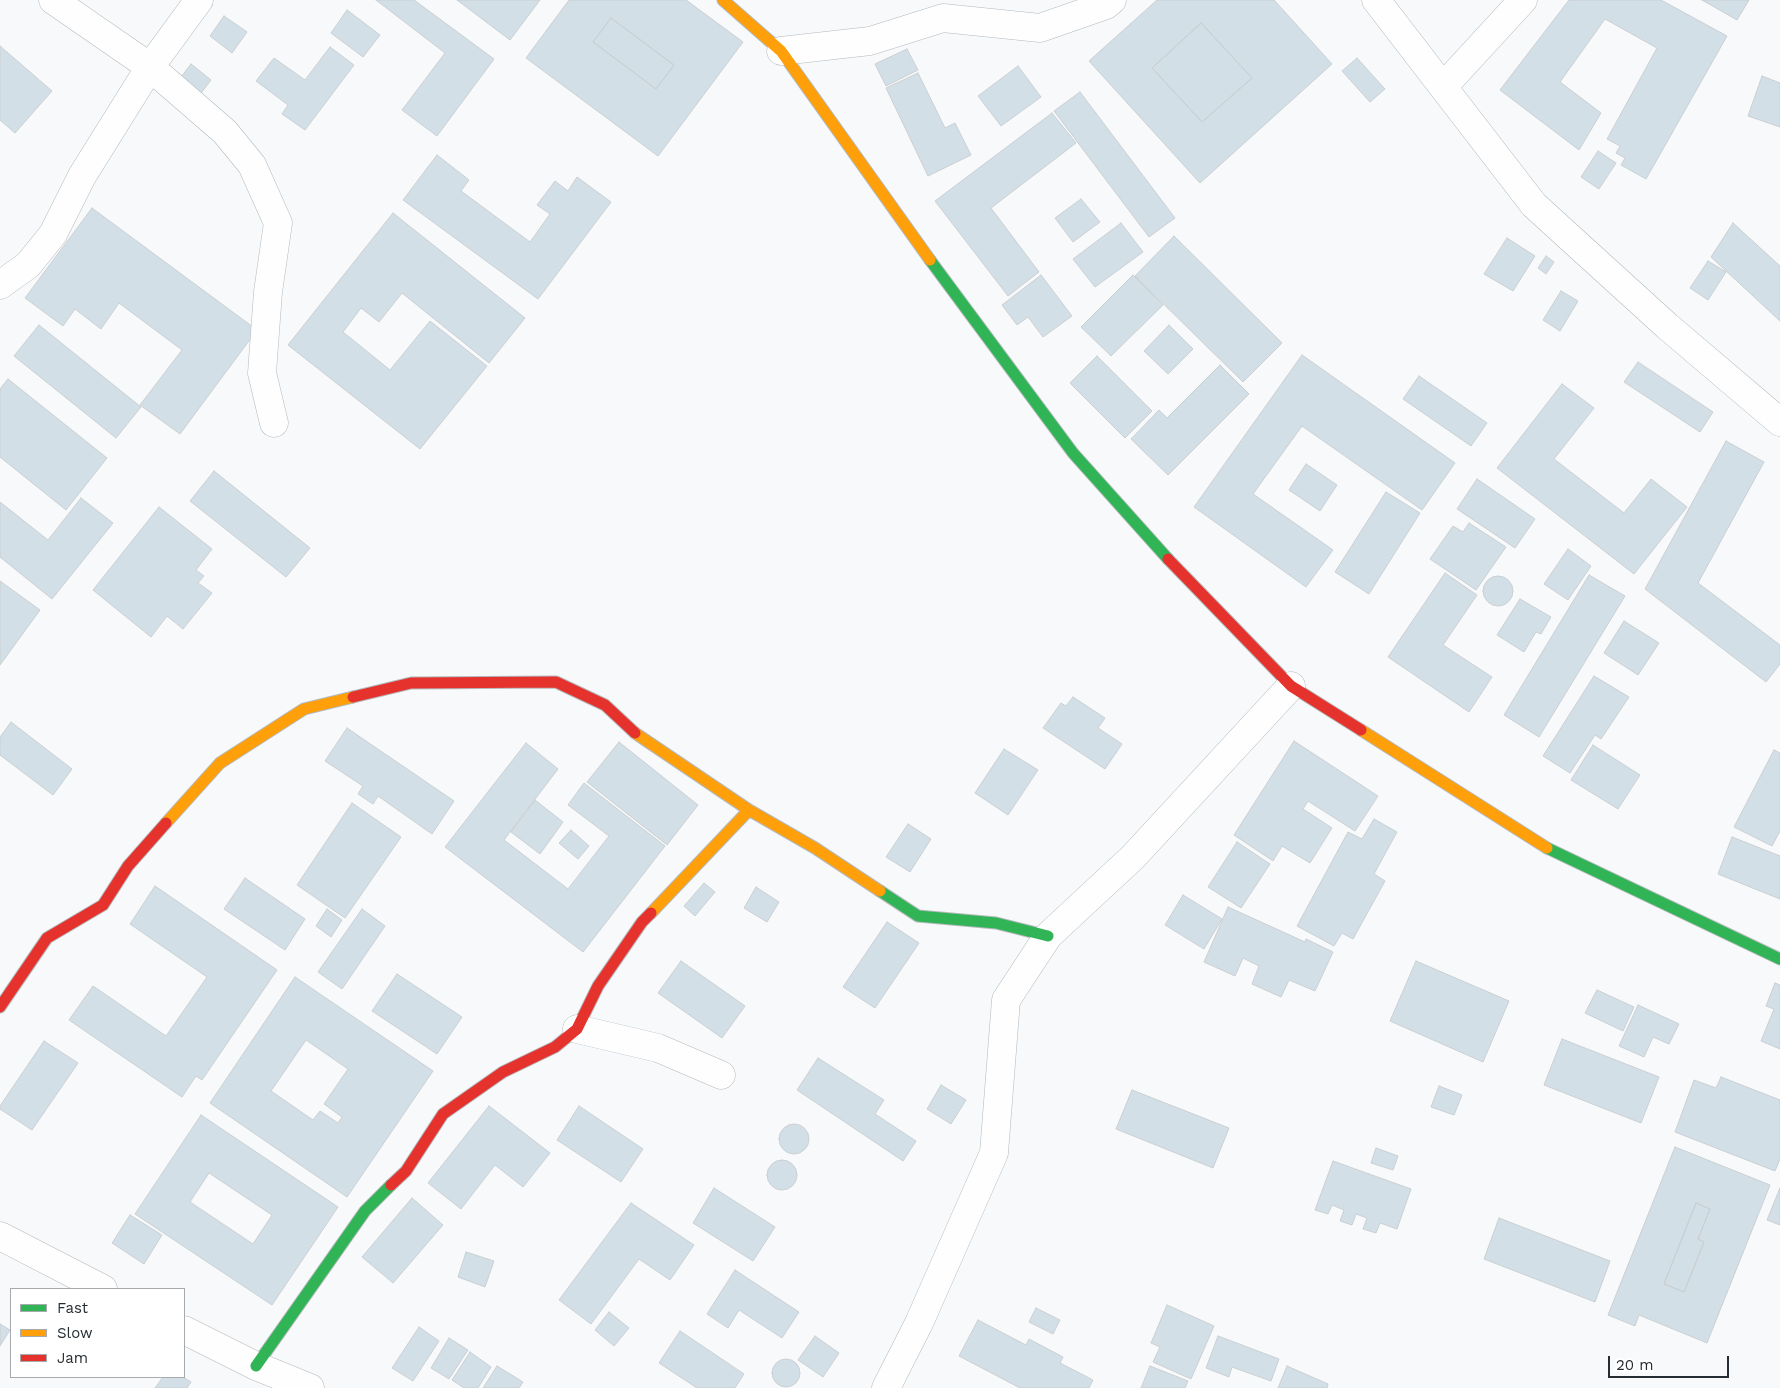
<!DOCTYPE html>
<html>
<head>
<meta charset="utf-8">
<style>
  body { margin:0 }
  #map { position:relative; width:1780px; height:1388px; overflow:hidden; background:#f7f9fb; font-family:"Work Sans",sans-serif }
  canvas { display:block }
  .legend { position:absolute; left:10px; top:1288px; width:175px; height:90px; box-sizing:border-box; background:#fff; border:1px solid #a8abad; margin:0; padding:6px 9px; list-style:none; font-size:15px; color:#262d32 }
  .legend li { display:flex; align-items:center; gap:10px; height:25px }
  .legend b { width:25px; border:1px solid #a8abad }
  .scale { position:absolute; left:1608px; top:1356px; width:121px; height:22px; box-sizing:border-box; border:2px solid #262d32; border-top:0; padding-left:6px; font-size:15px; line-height:18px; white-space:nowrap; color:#262d32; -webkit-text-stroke:4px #fff; paint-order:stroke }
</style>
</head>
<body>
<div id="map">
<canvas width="1780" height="1388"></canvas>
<ul class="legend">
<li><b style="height:6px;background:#30b455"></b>Fast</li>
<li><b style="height:6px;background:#ff9f0a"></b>Slow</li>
<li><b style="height:6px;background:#e5322d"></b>Jam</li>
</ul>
<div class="scale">20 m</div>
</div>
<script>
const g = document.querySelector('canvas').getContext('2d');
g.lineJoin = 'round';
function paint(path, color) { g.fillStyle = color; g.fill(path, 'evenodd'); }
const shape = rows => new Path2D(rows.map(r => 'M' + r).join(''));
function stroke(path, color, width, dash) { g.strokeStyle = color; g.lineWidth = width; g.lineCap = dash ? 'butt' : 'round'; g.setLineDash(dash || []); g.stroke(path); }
const building = shape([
  [376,0,414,0,494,59,437,136,402,110,445,53,376,0],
  [457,0,540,0,510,40,457,0],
  [569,0,686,0,743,42,658,156,526,58,569,0],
  [611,18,674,65,656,89,593,42,611,18],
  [1157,0,1274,0,1332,64,1200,183,1089,61,1157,0],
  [1201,23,1252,78,1202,122,1152,68,1201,23],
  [1569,0,1661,0,1727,36,1646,179,1621,165,1625,158,1616,153,1620,146,1607,139,1657,48,1605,19,1560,82,1601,113,1579,150,1500,90,1569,0],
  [1702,0,1749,0,1737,20,1702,0],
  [347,10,380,35,363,57,331,33,347,10],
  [224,16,247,32,232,53,210,36,224,16],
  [611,18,674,65,656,89,593,42,611,18],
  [1201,23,1252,78,1202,122,1152,68,1201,23],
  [0,46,52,91,15,133,0,120,0,46],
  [330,47,354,65,305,130,282,114,288,105,256,81,274,58,305,80,330,47],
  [907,49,918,70,886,86,875,64,907,49],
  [1357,58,1385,89,1370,102,1342,71,1357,58],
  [191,64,211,80,198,97,178,81,191,64],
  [1018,66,1041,97,1001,126,978,96,1018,66],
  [918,73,945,128,955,123,971,155,928,176,886,88,918,73],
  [1762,76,1780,83,1780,127,1748,116,1762,76],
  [1080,92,1175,218,1149,237,1054,111,1080,92],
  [1052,113,1076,143,991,208,1039,272,1008,296,935,201,1052,113],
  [1598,151,1616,163,1599,189,1581,177,1598,151],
  [437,155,469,180,461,191,530,242,550,214,537,205,555,181,568,191,577,177,611,202,538,299,403,200,437,155],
  [1081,199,1100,222,1073,242,1055,218,1081,199],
  [92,208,257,330,180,434,140,405,182,350,119,303,101,329,75,309,63,326,25,298,92,208],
  [393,213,525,318,489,363,402,293,379,322,361,308,343,332,390,370,430,321,487,366,420,449,288,345,393,213],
  [1121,223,1143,252,1095,287,1073,259,1121,223],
  [1733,223,1780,266,1780,321,1711,257,1733,223],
  [1174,236,1282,343,1243,382,1135,276,1174,236],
  [1507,238,1535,256,1513,291,1484,274,1507,238],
  [1546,256,1554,262,1546,274,1538,268,1546,256],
  [1708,261,1726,272,1708,300,1690,288,1708,261],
  [1041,275,1072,316,1043,337,1028,317,1017,325,1002,305,1041,275],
  [1133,275,1163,305,1111,356,1081,327,1133,275],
  [1561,291,1578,301,1560,331,1543,320,1561,291],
  [39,325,141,407,116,438,14,356,39,325],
  [1169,325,1193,349,1168,374,1144,351,1169,325],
  [1302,355,1455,463,1422,510,1302,426,1253,494,1333,550,1306,587,1194,507,1302,355],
  [1097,356,1152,411,1125,438,1070,383,1097,356],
  [1638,362,1713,412,1700,432,1624,382,1638,362],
  [1220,365,1249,394,1168,475,1131,439,1159,410,1167,418,1220,365],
  [1419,376,1487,423,1471,446,1403,399,1419,376],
  [8,379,107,458,66,510,0,457,0,389,8,379],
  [1562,384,1594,408,1554,459,1624,513,1651,479,1687,507,1634,574,1497,468,1562,384],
  [1726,441,1764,462,1698,583,1780,645,1780,664,1766,682,1645,589,1726,441],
  [1306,464,1337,485,1320,511,1289,490,1306,464],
  [214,471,310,548,286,577,190,501,214,471],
  [1477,479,1535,519,1515,548,1457,509,1477,479],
  [1386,492,1420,513,1369,594,1335,572,1386,492],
  [81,498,113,523,52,599,0,557,0,502,48,540,81,498],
  [159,507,212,549,196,570,204,576,198,583,212,593,183,629,167,616,151,637,93,590,159,507],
  [1469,523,1506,547,1476,590,1430,559,1453,526,1463,532,1469,523],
  [1568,549,1591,566,1568,600,1544,584,1568,549],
  [1445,573,1477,595,1443,645,1492,677,1469,712,1388,657,1445,573],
  [1589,575,1625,596,1539,737,1504,715,1589,575],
  '1483 591a15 15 0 1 1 30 0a15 15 0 1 1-30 0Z',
  [0,581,40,610,0,665,0,581],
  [1520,599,1551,617,1541,634,1536,632,1524,652,1497,635,1520,599],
  [1624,621,1659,643,1638,675,1604,653,1624,621],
  [1594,676,1629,697,1601,739,1595,735,1570,773,1543,756,1594,676],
  [1073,697,1105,718,1098,728,1122,744,1105,769,1043,728,1061,703,1066,706,1073,697],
  [11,722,72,769,53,795,0,755,0,737,11,722],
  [347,728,454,801,432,834,378,796,373,804,358,794,363,786,325,761,347,728],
  [1294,741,1378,796,1355,831,1308,801,1303,809,1332,828,1310,863,1282,846,1273,861,1234,835,1294,741],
  [619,742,698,805,667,845,587,782,619,742],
  [526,743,558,769,504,840,568,889,609,836,568,805,584,783,665,846,583,952,445,847,526,743],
  [1593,745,1640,775,1618,809,1571,780,1593,745],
  [1004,749,1038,770,1008,815,975,793,1004,749],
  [1774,750,1780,753,1780,831,1772,846,1734,827,1774,750],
  [535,800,563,822,540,854,511,832,535,800],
  [352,803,401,837,345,918,297,885,352,803],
  [1374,819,1397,832,1374,874,1385,881,1353,939,1342,933,1334,946,1297,926,1348,832,1362,839,1374,819],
  [908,824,931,839,910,872,886,857,908,824],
  [571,830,589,846,578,859,559,843,571,830],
  [1732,837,1780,856,1780,899,1718,874,1732,837],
  [1237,842,1270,864,1241,908,1208,887,1237,842],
  [245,878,305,919,285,950,224,909,245,878],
  [704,883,715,892,695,916,684,906,704,883],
  [155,886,277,970,202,1080,196,1076,182,1097,69,1020,93,986,166,1036,207,977,130,924,155,886],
  [756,887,779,902,767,922,744,908,756,887],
  [1183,895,1222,919,1204,949,1165,925,1183,895],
  [1228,907,1305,942,1306,939,1333,952,1315,991,1289,980,1281,997,1252,984,1259,966,1243,958,1235,976,1204,962,1228,907],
  [327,909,342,920,331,937,316,926,327,909],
  [362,909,385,926,342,989,318,972,362,909],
  [887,922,919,943,875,1008,843,987,887,922],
  [681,961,745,1006,722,1038,658,993,681,961],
  [1416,961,1509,1001,1483,1062,1390,1021,1416,961],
  [397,974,462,1017,437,1054,372,1011,397,974],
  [295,977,433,1071,347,1197,210,1103,295,977],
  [306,1040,348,1069,324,1104,342,1117,338,1123,320,1111,313,1120,271,1091,306,1040],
  [1775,983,1780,985,1780,1049,1761,1041,1774,1009,1766,1006,1775,983],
  [1597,990,1634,1007,1623,1031,1585,1013,1597,990],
  [1638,1005,1679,1024,1669,1044,1653,1037,1644,1057,1619,1046,1638,1005],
  [1562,1039,1659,1077,1641,1123,1544,1085,1562,1039],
  [44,1041,78,1063,32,1130,0,1109,0,1106,44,1041],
  [818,1058,884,1100,875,1114,916,1141,903,1161,797,1090,818,1058],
  [1721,1077,1780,1100,1780,1159,1775,1171,1675,1132,1694,1080,1716,1088,1721,1077],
  [941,1085,966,1100,951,1124,927,1109,941,1085],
  [1439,1086,1462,1095,1454,1115,1431,1107,1439,1086],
  [1132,1090,1229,1128,1213,1168,1116,1129,1132,1090],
  [489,1106,550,1153,523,1187,495,1165,461,1209,428,1183,489,1106],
  [579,1106,643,1149,621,1182,557,1140,579,1106],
  [201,1115,338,1207,272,1305,135,1214,201,1115],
  [209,1173,272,1215,253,1244,190,1202,209,1173],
  '779 1139a15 15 0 1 1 30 0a15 15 0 1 1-30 0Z',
  [1675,1147,1770,1185,1707,1343,1639,1315,1635,1326,1608,1315,1675,1147],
  [1696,1203,1710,1209,1698,1239,1704,1242,1684,1292,1664,1284,1696,1203],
  [1376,1148,1398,1156,1393,1170,1371,1163,1376,1148],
  '767 1175a15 15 0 1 1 30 0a15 15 0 1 1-30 0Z',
  [1333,1161,1411,1189,1397,1229,1380,1223,1376,1233,1363,1229,1367,1218,1356,1214,1352,1225,1340,1221,1344,1210,1332,1205,1328,1214,1315,1210,1333,1161],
  [714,1188,775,1227,753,1261,693,1223,714,1188],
  [1780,1188,1780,1225,1767,1220,1780,1188],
  [412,1198,443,1225,393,1283,362,1257,412,1198],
  [631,1203,694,1245,670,1280,639,1259,591,1324,559,1300,631,1203],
  [1696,1203,1710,1209,1698,1239,1704,1242,1684,1292,1664,1284,1696,1203],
  [130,1215,162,1235,144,1264,112,1243,130,1215],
  [1499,1218,1610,1261,1595,1302,1484,1259,1499,1218],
  [466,1252,494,1261,485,1287,458,1277,466,1252],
  [735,1270,799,1312,782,1338,739,1310,728,1328,707,1314,735,1270],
  [1167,1305,1214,1326,1191,1379,1153,1362,1160,1347,1151,1343,1167,1305],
  [1036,1308,1060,1320,1053,1334,1029,1322,1036,1308],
  [609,1312,629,1328,614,1346,595,1330,609,1312],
  [978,1320,1026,1345,1029,1339,1063,1357,1060,1363,1093,1380,1089,1388,1020,1388,959,1356,978,1320],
  [0,1324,10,1330,0,1346,0,1324],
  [419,1327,439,1341,413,1381,392,1368,419,1327],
  [680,1331,744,1374,735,1388,697,1388,659,1363,680,1331],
  [815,1336,839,1353,823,1377,798,1360,815,1336],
  [1218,1336,1279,1359,1271,1381,1232,1367,1229,1377,1206,1368,1218,1336],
  [449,1338,468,1350,449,1379,431,1368,449,1338],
  [470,1352,491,1367,478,1388,464,1388,452,1380,470,1352],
  '772 1373a14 14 0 1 1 28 0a14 14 0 1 1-28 0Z',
  [497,1366,523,1382,519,1388,483,1388,497,1366],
  [1150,1366,1188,1381,1185,1388,1141,1388,1150,1366],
  [1287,1366,1328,1384,1327,1388,1278,1388,1287,1366],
  [163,1377,183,1377,191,1382,187,1388,155,1388,163,1377]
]);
paint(building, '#d3dfe7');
stroke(building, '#cacfd2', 1);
const street = shape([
  [53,0,150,67,225,132,252,165,278,223,268,292,262,373,274,423],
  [1376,0,1443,87,1523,0],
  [781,51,870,41,943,18,1040,28,1106,5,1112,0],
  [1443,87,1534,205,1667,326,1780,422],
  [0,285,28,265,53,234,82,176,150,67,199,0],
  [577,1029,658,1048,721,1075],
  [0,1236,103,1289],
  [184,1330,256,1366,310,1388],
  [886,1388,919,1323,994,1153,1006,1000,1048,936,1133,857,1291,686]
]);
const fast = shape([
  [930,260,1073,453,1168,559],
  [1547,848,1780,959],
  [880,891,918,916,996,923,1048,936],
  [256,1366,365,1211,391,1185]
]);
const slow = shape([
  [723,0,781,51,930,260],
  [1361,730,1547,848],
  [635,733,749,810,815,848,880,891],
  [166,823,220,763,304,709,353,697],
  [651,913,749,810]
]);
const jam = shape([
  [1168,559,1291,686,1361,730],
  [353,697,411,683,556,682,605,705,635,733],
  [0,1007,47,938,103,905,128,866,166,823],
  [391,1185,406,1171,443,1114,503,1072,555,1047,577,1029,598,986,642,922,651,913]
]);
stroke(street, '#b4b9bc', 29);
stroke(fast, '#b4b9bc', 13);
stroke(slow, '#b4b9bc', 13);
stroke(jam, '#b4b9bc', 13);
stroke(street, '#fefefe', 28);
stroke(fast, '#30b455', 11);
stroke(slow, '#ff9f0a', 11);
stroke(jam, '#e5322d', 11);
</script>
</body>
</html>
